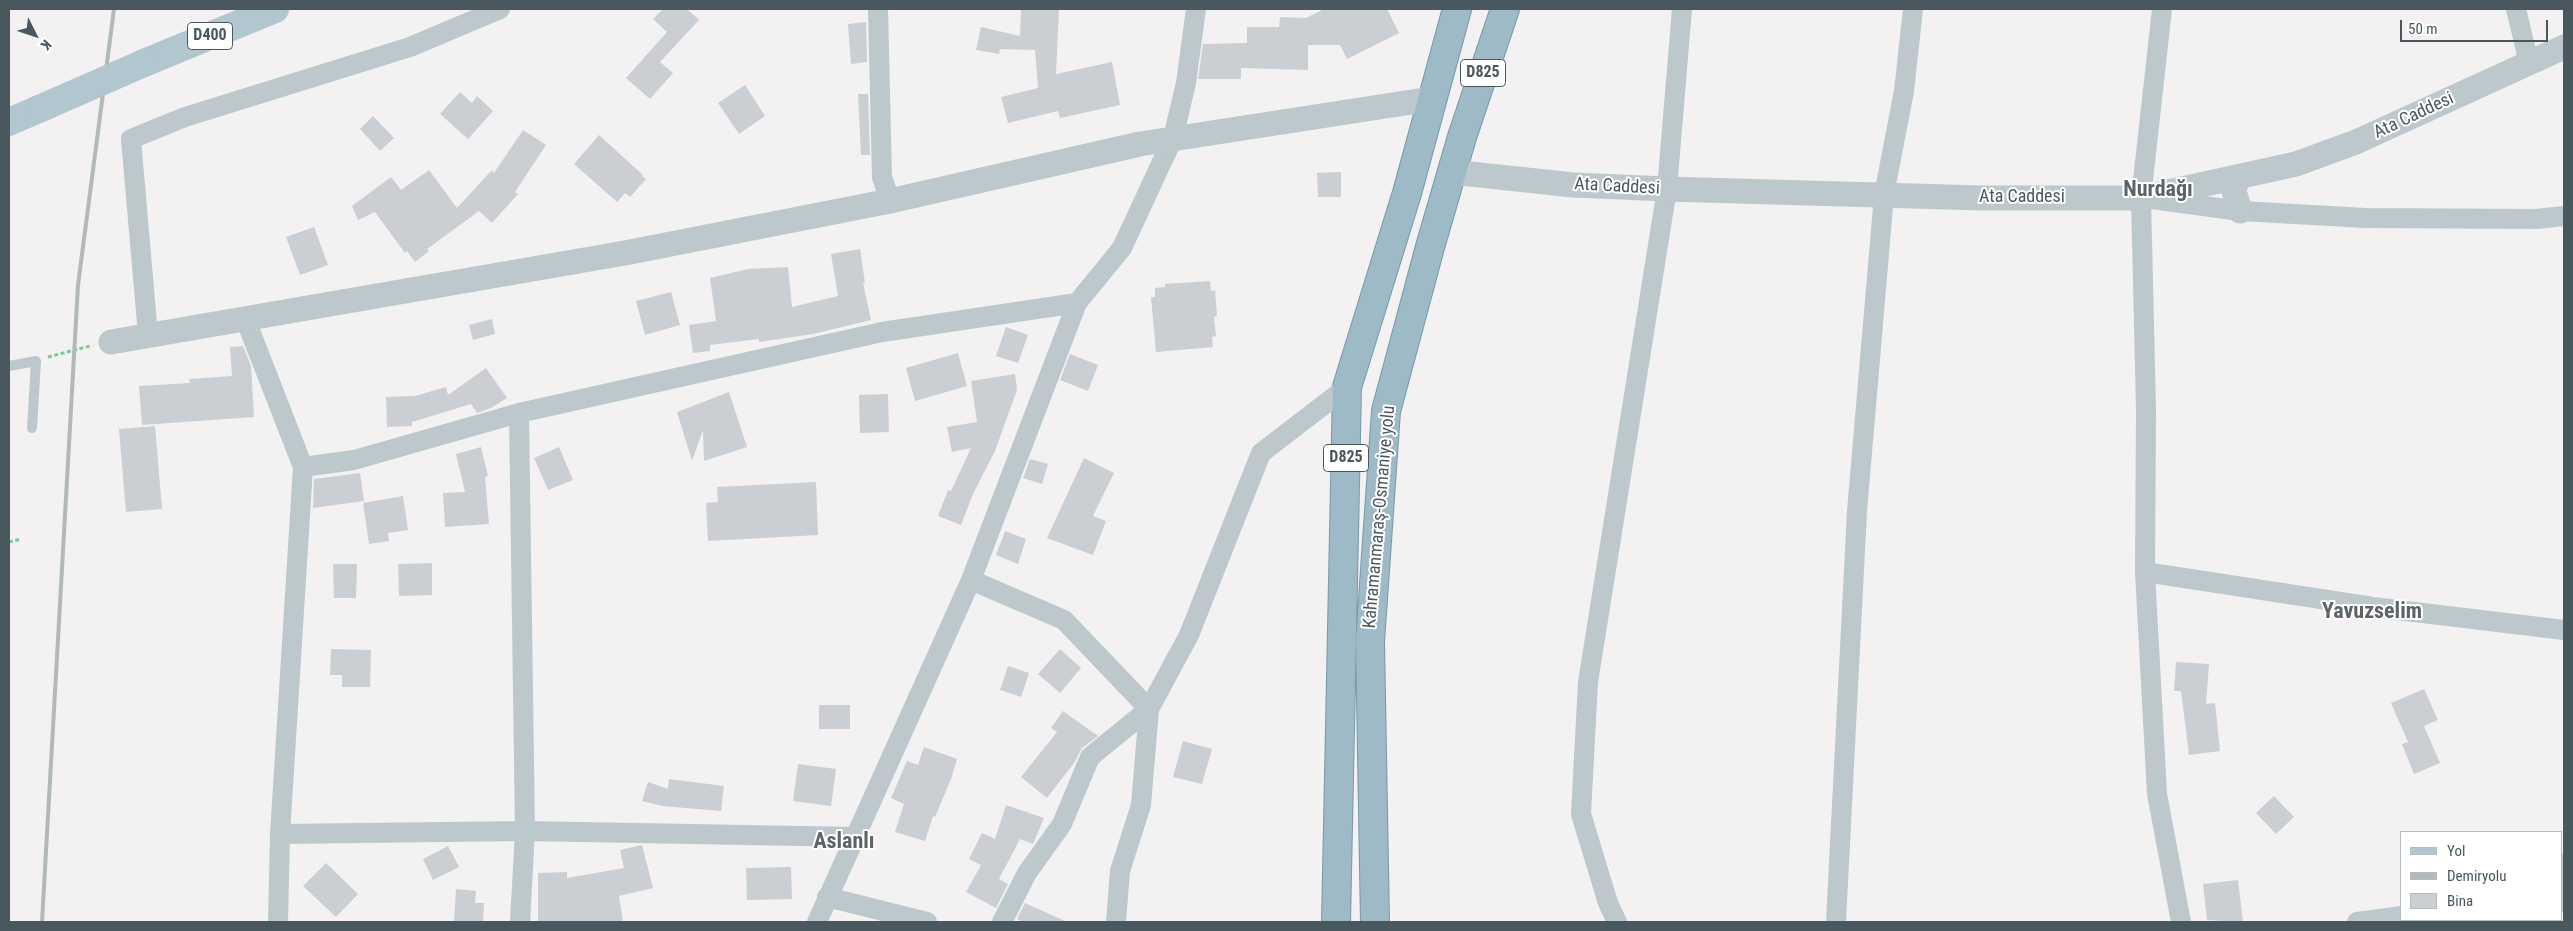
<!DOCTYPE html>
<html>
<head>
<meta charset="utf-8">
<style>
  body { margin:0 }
  #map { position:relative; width:2573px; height:931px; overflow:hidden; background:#f3f1f1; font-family:"Roboto Condensed",sans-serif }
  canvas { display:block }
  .frame { position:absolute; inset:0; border:10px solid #49585e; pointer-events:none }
  .legend { position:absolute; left:2400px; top:831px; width:162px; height:90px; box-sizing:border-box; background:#fff; border:1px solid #b6bcbf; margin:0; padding:6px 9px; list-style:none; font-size:15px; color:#49585e }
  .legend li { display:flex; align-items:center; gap:10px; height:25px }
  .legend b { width:25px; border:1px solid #b6bcbf }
  .north { position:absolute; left:10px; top:10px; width:50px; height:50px; -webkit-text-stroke:4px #fff; paint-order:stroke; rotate:131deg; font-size:14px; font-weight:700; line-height:20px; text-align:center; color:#49585e }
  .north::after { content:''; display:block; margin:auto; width:18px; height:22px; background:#49585e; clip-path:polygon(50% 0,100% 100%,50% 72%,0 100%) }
  .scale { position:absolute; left:2400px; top:20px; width:148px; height:22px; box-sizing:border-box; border:2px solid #49585e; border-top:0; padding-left:6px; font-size:15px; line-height:18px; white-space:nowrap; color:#49585e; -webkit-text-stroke:4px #fff; paint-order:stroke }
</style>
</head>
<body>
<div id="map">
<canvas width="2573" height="931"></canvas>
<div class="frame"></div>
<ul class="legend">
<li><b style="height:6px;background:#b1c6cf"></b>Yol</li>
<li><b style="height:6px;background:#b3b8bb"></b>Demiryolu</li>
<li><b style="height:14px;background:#cbcfd3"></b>Bina</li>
</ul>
<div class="north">K</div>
<div class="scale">50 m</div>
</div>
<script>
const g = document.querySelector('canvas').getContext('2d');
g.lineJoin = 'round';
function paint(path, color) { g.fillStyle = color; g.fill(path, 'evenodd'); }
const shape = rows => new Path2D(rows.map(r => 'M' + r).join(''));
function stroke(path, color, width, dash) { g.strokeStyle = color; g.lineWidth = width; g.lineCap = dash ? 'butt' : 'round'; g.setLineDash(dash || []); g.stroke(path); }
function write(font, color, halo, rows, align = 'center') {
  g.font = font + ' "Roboto Condensed",sans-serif'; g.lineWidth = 4; g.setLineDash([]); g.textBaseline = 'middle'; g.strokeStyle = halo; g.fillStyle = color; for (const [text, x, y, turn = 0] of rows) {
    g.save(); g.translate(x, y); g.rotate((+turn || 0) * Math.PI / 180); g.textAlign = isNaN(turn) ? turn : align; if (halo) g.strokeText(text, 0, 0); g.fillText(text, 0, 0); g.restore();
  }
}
paint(shape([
  [663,9,687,9,699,20,660,62,673,73,650,99,626,78,667,32,653,19],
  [1021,9,1059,9,1056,74,1112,62,1120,105,1060,118,1058,111,1008,123,1001,97,1038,88,1035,50,1000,49,999,54,976,50,981,27,1020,36],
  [1324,9,1387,9,1399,33,1347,59,1340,45,1308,45,1308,70,1241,68,1241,79,1198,79,1203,44,1247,43,1247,27,1279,27,1280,17,1306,18],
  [866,22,867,62,851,64,848,24],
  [745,85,765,116,739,134,718,103],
  [460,92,472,103,477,96,493,111,468,139,440,114],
  [858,94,868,94,870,155,861,155],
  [373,116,394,138,380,151,360,129],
  [523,130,546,145,515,192,518,194,492,223,479,211,427,249,429,251,415,262,407,251,405,253,375,212,358,220,352,206,391,177,401,190,429,170,457,208,492,170,494,173],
  [599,135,643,175,642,176,646,179,630,197,625,193,617,202,574,164],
  [1341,172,1341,197,1318,197,1317,173],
  [314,227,328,265,300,275,286,237],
  [860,249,865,283,863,283,871,320,813,334,759,342,759,339,710,345,710,351,693,353,689,325,716,321,710,278,748,269,788,267,792,307,838,296,831,254],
  [1210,281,1211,291,1215,290,1217,316,1214,317,1216,336,1212,337,1213,347,1156,352,1151,297,1155,297,1155,288,1165,287,1165,284],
  [671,292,680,325,645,335,636,301],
  [492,319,495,334,473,340,469,325],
  [1006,327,1028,335,1018,363,996,356],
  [243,346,251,366,254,417,142,425,139,386,190,383,189,379,232,376,230,347],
  [958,353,967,386,915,401,906,368],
  [1070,354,1098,365,1088,391,1060,380],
  [486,368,507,398,491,408,477,413,471,404,412,422,412,426,387,427,386,397,415,396,446,387,448,395],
  [1015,374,1017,390,995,451,973,494,961,525,938,516,948,490,951,491,971,448,952,452,947,427,977,422,971,381],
  [729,392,747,447,704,461,703,430,692,461,677,412],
  [888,394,889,432,860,433,859,395],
  [155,426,162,509,126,512,119,429],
  [481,447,488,476,485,477,489,524,445,527,443,493,465,492,456,454],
  [559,447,573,480,548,490,534,458],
  [1084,458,1114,473,1093,516,1106,521,1093,555,1047,538],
  [1030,459,1048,464,1042,484,1023,478],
  [360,473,364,501,313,508,314,479],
  [816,482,818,535,708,541,706,503,718,502,717,487],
  [403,496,408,530,388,533,389,541,369,544,363,503],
  [1005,531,1026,539,1018,564,996,555],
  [432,563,432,595,399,596,398,564],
  [333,564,357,564,356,598,334,598],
  [331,649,371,650,370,687,342,687,342,675,330,675],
  [1060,649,1081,668,1060,693,1038,674],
  [2176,662,2209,664,2206,704,2215,703,2220,751,2189,755,2181,691,2174,691],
  [1008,666,1029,673,1021,697,1000,690],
  [2424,689,2438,720,2424,726,2440,763,2414,774,2402,744,2408,742,2391,703],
  [819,705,850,705,850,729,819,729],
  [1063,711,1098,736,1082,748,1074,763,1047,798,1021,777,1057,732,1051,728],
  [1183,741,1212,749,1202,784,1173,777],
  [924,747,957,759,951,779,935,817,933,816,925,841,895,832,904,804,891,798,907,761,918,765],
  [798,764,836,769,831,806,793,801],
  [669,779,724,786,721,811,662,806,642,801,648,782,668,789],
  [2274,796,2294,817,2276,834,2256,813],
  [1006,805,1044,818,1033,844,1020,839,999,879,1008,884,996,908,966,892,981,865,969,859,982,833,995,839],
  [642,845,653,888,619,896,623,922,538,922,538,873,567,872,567,878,624,868,620,850],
  [448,846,459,867,433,880,423,859],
  [326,863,358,894,336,917,303,886],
  [791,867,792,899,747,900,746,868],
  [2238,880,2243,922,2207,920,2203,884],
  [456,889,476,891,475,903,484,903,483,922,454,922],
  [1025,903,1067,922,1023,922,1017,919]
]), '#cbcfd3');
const trunk = shape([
  [1336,922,1347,387,1407,193,1457,9],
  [1375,922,1370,642,1386,411,1430,247,1462,137,1505,9]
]);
stroke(trunk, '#7599aa', 30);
stroke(shape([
  [48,357,90,346],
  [9,542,21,539]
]), '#79cd93', 3, [4, 2.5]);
stroke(shape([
  [9,366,36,361,32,428]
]), '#bdc8cd', 10);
stroke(shape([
  [878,9,882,177,890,201],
  [2162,9,2141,198,2146,410,2145,572,2157,794,2181,922],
  [2516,9,2529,63],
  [2152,199,2240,211,2366,218,2536,219,2564,216],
  [245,318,303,467,280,834,278,922],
  [148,335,131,139,185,117,410,47,500,9],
  [519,413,525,831,520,922],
  [303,467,354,460,519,413,882,332,1077,303],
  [2145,572,2373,607,2564,630],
  [971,580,1064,620,1149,709,1141,805,1120,871,1116,922],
  [280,834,525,831,857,837],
  [827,897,927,922],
  [2562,902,2564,863],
  [817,922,971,580,1077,303,1122,248,1173,138,1186,83,1196,9],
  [1002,922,1027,873,1062,824,1090,757,1149,709,1189,635,1261,453,1347,387],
  [1617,922,1608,903,1581,814,1588,682,1667,189,1682,9],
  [1836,922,1857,511,1884,195,1904,91,1913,9],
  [2357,922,2402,916]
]), '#bdc8cd', 20);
stroke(shape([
  [1452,172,1573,185,1667,189,1983,198,2141,198,2296,164,2356,142,2564,47],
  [2240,211,2233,188,2241,176],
  [111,342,625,253,890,201,1140,144,1431,99]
]), '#bdc8cd', 25);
stroke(shape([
  [144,63,275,9],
  [9,122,39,109]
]), '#b1c6cf', 28);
stroke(trunk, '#9ebac6', 28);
stroke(shape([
  [42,922,78,285,114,9]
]), '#b3b8bb', 4);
stroke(shape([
  [39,109,144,63]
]), '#b1c6cf', 28);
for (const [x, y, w] of [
  [210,36,45],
  [1483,73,45],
  [1346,458,45]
]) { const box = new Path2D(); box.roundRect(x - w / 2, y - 13.5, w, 27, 4); g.fillStyle = '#fff'; g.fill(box); stroke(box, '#49585e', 1); }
write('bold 16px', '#49585e', null, [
  ["D400",210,36],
  ["D825",1483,73],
  ["D825",1346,458]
]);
write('18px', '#49585e', '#fff', [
  ["Ata Caddesi",2414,116,-25],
  ["Ata Caddesi",1617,187,3],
  ["Ata Caddesi",2022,197],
  ["Kahramanmaraş-Osmaniye yolu",1380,517,-85]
]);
write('bold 22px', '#5d6366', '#fff', [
  ["Nurdağı",2158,190],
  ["Yavuzselim",2372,612],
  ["Aslanlı",844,842]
]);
</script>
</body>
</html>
